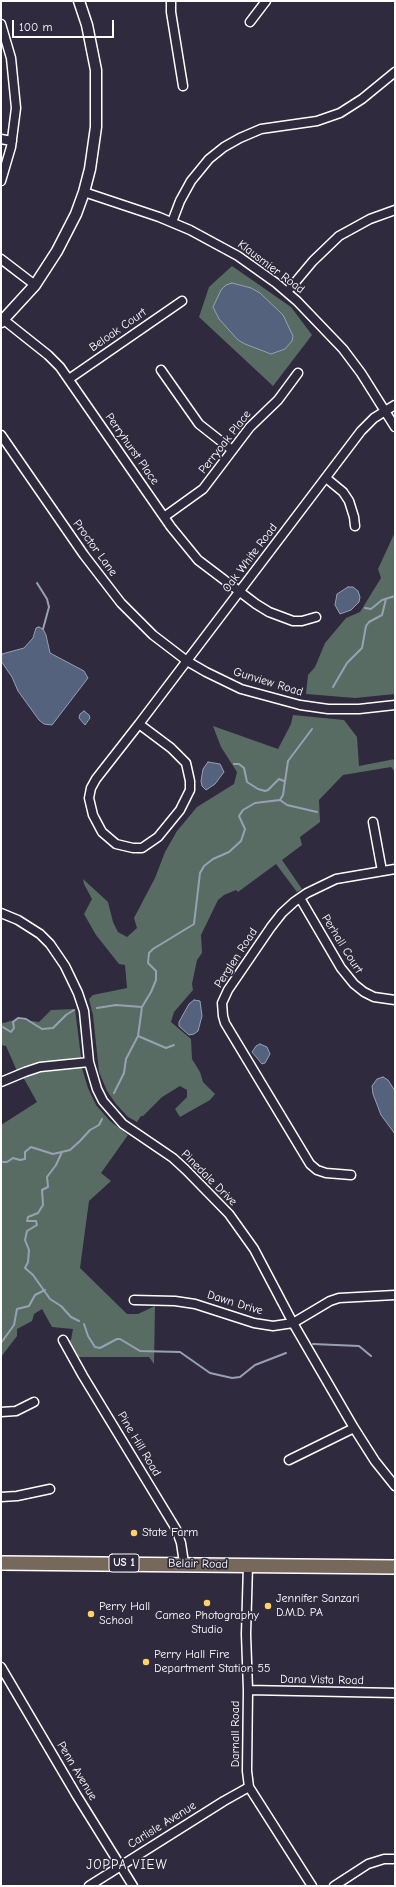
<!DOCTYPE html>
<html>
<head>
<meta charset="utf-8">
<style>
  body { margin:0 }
  #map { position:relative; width:396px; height:1887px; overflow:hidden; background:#2f2a3d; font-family:"Comic Neue",sans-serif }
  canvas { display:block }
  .frame { position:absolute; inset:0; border:2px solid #fff; pointer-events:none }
  .scale { position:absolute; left:12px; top:20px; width:102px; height:18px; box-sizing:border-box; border:2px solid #fff; border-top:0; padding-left:5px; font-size:12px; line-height:14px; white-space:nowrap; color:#fff; -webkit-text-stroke:3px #2f2a3d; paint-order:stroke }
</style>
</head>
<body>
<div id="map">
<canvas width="396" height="1887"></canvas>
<div class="frame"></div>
<div class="scale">100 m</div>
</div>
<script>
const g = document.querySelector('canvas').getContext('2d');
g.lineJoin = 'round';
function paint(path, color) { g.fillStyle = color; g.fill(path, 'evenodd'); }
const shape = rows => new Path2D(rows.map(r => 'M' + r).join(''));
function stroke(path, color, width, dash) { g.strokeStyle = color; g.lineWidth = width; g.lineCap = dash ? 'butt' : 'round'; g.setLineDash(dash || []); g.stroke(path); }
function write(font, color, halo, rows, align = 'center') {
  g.font = font + ' "Comic Neue",sans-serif'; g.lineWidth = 3.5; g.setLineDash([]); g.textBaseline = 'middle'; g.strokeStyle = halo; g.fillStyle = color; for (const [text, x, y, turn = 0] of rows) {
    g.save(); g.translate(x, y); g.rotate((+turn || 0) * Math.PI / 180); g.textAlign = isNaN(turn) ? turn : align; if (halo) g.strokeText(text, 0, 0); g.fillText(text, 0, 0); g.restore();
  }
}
paint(shape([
  [232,266,291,307,312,335,273,386,199,317,209,287],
  [395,532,395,694,355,698,306,694,308,675,315,667,325,643,346,618,360,612,381,578,378,569],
  [293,715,344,720,357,737,359,766,395,759,395,772,391,767,343,775,319,800,320,822,300,837,302,845,282,860,302,889,297,892,276,864,238,892,236,890,224,895,218,900,201,935,202,953,197,960,192,984,193,990,174,1012,171,1022,191,1039,192,1059,200,1072,203,1082,215,1094,210,1100,180,1117,175,1109,187,1097,187,1090,180,1086,162,1097,143,1116,141,1116,137,1122,128,1117,116,1104,107,1091,99,1072,93,1015,89,999,93,995,127,988,125,965,119,964,96,935,84,914,92,899,84,884,83,879,108,902,113,922,118,932,127,937,137,928,134,918,155,878,165,852,177,831,197,807,234,784,237,772,221,747,213,726,278,749,291,724],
  [75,1009,81,1057,30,1065,17,1071,6,1046,1,1045,1,1022,4,1023,17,1019,39,1022,51,1010],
  [81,1065,88,1088,96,1105,110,1121,128,1135,101,1173,111,1181,89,1201,80,1268,127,1314,138,1314,155,1306,154,1364,149,1357,76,1357,67,1341,71,1340,73,1329,52,1327,42,1309,34,1314,32,1321,17,1329,17,1336,1,1357,1,1125,37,1102,23,1077,36,1072]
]), '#596c64');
const water = shape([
  [232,283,251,288,260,293,283,315,293,336,292,341,285,349,271,354,245,344,238,340,219,319,213,307,221,290,226,285,232,283],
  [348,587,353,587,358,591,360,597,359,602,351,610,340,614,335,605,337,594,348,587],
  [39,627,43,629,46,635,50,653,84,671,88,678,52,725,44,724,39,720,18,691,12,677,1,661,2,654,24,648,33,638,36,628,39,627],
  [84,711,89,715,90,718,85,725,79,718,80,714,84,711],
  [208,762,220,764,224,772,215,784,206,790,202,786,201,781,203,769,208,762],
  [194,1000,200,1001,202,1016,198,1031,194,1034,189,1035,179,1026,179,1022,189,1004,194,1000],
  [260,1044,267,1047,270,1054,265,1063,262,1064,252,1052,256,1046,260,1044],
  [383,1077,388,1080,395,1091,395,1134,381,1115,373,1094,372,1086,377,1079,383,1077]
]);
paint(water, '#54627e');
stroke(water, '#98a1b2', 1);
stroke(shape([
  [37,583,47,599,49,607,43,629],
  [365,608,371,609,382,600,395,596],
  [333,687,347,663,362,648,366,626,369,622,382,615,386,599],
  [234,764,239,764,244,768,247,782,258,789,265,791,268,790,279,779,284,781],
  [280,800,283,795,288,761,312,729],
  [97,1008,116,1005,142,1007],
  [1,1026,11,1032,14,1028,13,1022,18,1018,26,1019,42,1029,53,1028,66,1015,74,1010],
  [138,1036,166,1048,174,1045],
  [114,1093,124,1073,126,1059,138,1036,142,1007,151,992,156,980,156,971,148,963,149,953,153,949,194,924,200,873,204,866,213,859,229,852,241,841,245,829,239,816,243,810,255,803,280,800,287,805,317,812],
  [62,1152,56,1165,47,1177,48,1187,42,1190,43,1205,38,1213,28,1217,27,1221,36,1221,37,1225,27,1231,25,1240,29,1250,28,1262,25,1268,33,1275,50,1299,61,1306,71,1317,79,1321],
  [1,1162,7,1162,13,1158,20,1160,25,1159,25,1152,31,1147,53,1154,70,1150,80,1141,90,1130,99,1125,102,1119],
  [84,1324,88,1336,95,1347,100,1348,117,1339,120,1339,140,1351,180,1352,210,1373,232,1378,240,1377,255,1365,286,1353],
  [1,1343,14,1325,17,1309,29,1306,35,1295,45,1290],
  [313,1344,359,1346,371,1356]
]), '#98a1b2', 2);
const minor = shape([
  [171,1,171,12,183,86],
  [250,22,266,1],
  [1,24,11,58,16,108,11,147,1,181],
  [1,139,12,141],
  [84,192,159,217,190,230,238,256,276,283,297,301,343,349,361,373,395,427],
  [172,222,180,201,191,181,209,159,224,147,240,138,261,129,317,121,340,113,362,99,395,72],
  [1,259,35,285],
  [287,292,313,261,339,236,370,219,395,210],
  [4,320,48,355,60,367,171,527,198,560,256,604,269,612,293,621,302,621,316,617],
  [161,370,199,424,232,450],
  [69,379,182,301],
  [1,435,84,555,121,603,153,635,187,661,206,672,241,689,300,705,328,709,359,709,395,705],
  [326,478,343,492,349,501,354,517,355,526],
  [164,517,203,489,250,427,278,400,298,373],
  [139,724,361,431,374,418,395,405],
  [139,724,171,748,186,763,190,781,190,790,180,810,158,837,142,848,133,848,116,844,102,832,93,815,89,798,91,788,96,779,139,724],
  [373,822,382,871],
  [300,898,341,968,354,984,364,992,374,997,395,1000],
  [1,913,18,920,40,934,50,944,65,966,78,993,84,1011,89,1062,97,1089,103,1101,123,1124,173,1158,186,1170,229,1214,254,1249,293,1323,354,1428,375,1461,395,1486],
  [1,1082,25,1072,40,1067,89,1062],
  [351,1175,326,1173,317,1170,310,1164,225,1023,223,1016,222,1003,228,990,271,927,282,913,294,902,307,893,336,879,395,869],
  [134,1300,175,1301,195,1304,254,1323,273,1326,293,1323,330,1301,339,1298,395,1295],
  [63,1340,83,1376,176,1529,181,1543,184,1563],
  [1,1412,16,1411,34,1402],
  [289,1460,354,1428],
  [1,1497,17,1496,50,1489],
  [248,1565,246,1634,248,1690,247,1771,249,1787,312,1886],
  [1,1667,77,1796,133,1886],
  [248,1690,395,1693],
  [89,1886,224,1801,249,1787],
  [334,1886,368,1864,384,1859,395,1859]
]);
const tertiary = shape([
  [1,322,35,285,57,251,76,214,84,192,90,169,96,127,96,70,87,25,79,1]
]);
const trunk = shape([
  [1,1563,395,1567]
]);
stroke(minor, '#fff', 11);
stroke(tertiary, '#fff', 13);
stroke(trunk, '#fff', 16);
stroke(minor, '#2f2a3d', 8);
stroke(tertiary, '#2f2a3d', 10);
stroke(trunk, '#76695c', 13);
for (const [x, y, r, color] of [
  [134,1533,4,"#ffd166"],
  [207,1603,4,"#ffd166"],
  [268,1606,4,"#ffd166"],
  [91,1614,4,"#ffd166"],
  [146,1662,4,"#ffd166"]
]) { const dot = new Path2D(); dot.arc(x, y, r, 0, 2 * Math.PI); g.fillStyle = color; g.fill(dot); stroke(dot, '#2f2a3d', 1.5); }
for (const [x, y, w] of [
  [124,1563,30]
]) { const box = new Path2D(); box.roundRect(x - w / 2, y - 9, w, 18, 3); g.fillStyle = '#2f2a3d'; g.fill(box); stroke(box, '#fff', 1); }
write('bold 11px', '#fff', null, [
  ["US 1",124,1563]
]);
write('12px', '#fff', '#2f2a3d', [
  ["Klausmier Road",271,267,37],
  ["Beloak Court",118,330,-35],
  ["Perryoak Place",225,442,-52],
  ["Perryhurst Place",132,449,55],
  ["Proctor Lane",95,548,54],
  ["Oak White Road",250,558,-53],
  ["Gunview Road",268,682,17],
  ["Perhall Court",342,944,58],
  ["Perglen Road",236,958,-57],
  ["Pinedale Drive",209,1178,45],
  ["Dawn Drive",235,1303,17],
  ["Pine Hill Road",139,1444,59],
  ["Belair Road",198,1564,1],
  ["Dana Vista Road",322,1680,1],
  ["Darnall Road",236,1734,-90],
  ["Penn Avenue",77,1771,59],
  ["Carlisle Avenue",162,1825,-32]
]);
write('12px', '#fff', '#2f2a3d', [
  ["State Farm",142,1533],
  ["Jennifer Sanzari",276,1599],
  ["D.M.D. PA",276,1613],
  ["Perry Hall",99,1607],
  ["School",99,1621],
  ["Cameo Photography",207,1616,"center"],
  ["Studio",207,1630,"center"],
  ["Perry Hall Fire",154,1655],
  ["Department Station 55",154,1669]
], 'left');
g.letterSpacing = '1px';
write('13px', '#fff', '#2f2a3d', [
  ["JOPPA VIEW",127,1865]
]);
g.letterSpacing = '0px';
</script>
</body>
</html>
